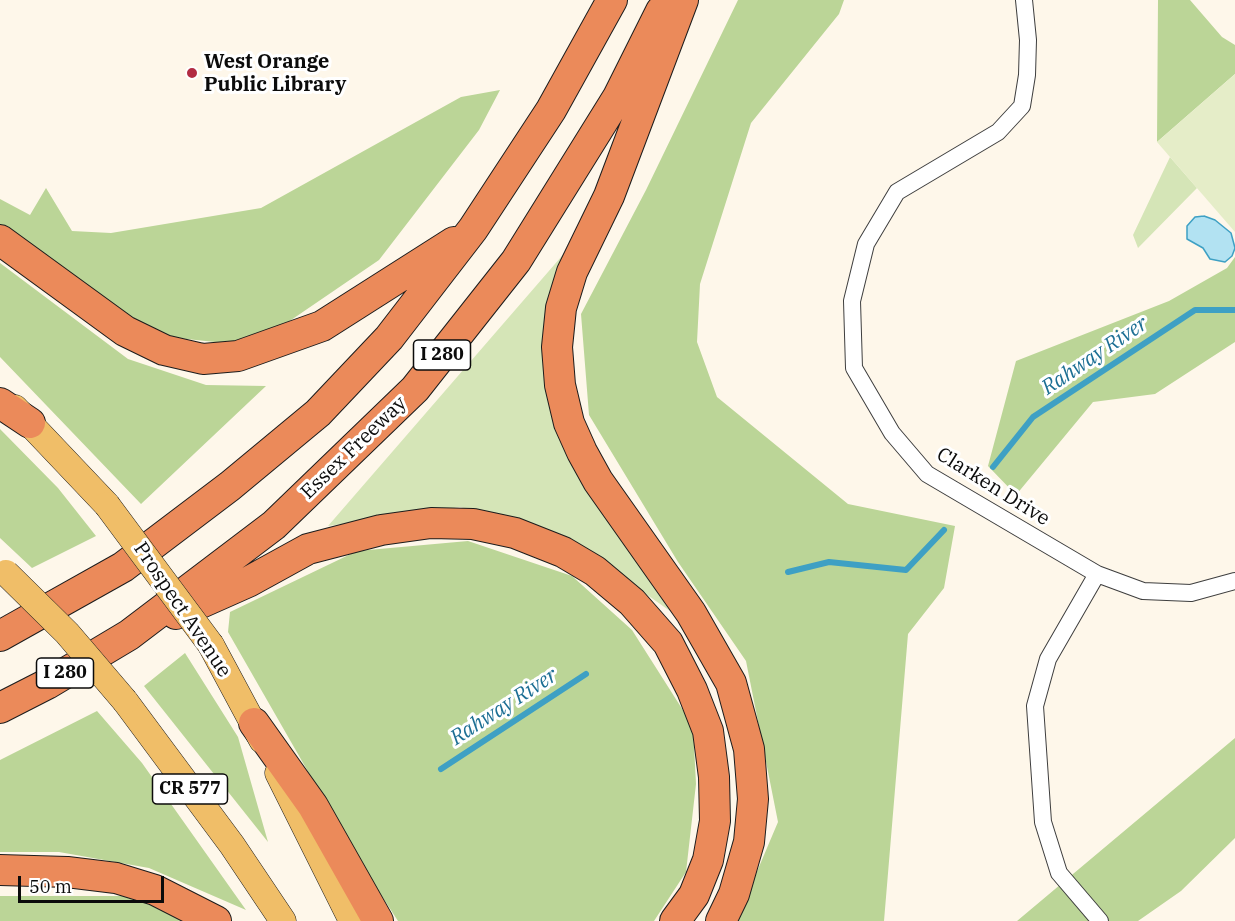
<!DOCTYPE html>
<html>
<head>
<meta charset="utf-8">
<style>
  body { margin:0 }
  #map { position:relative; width:1235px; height:921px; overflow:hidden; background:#fef7ea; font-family:"IBM Plex Serif",serif }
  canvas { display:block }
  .scale { position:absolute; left:18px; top:876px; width:146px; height:27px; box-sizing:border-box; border:3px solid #0b0b0b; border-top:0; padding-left:8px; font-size:18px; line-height:21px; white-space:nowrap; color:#0b0b0b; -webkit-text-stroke:4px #fff; paint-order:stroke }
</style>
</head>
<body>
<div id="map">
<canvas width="1235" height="921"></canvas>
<div class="scale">50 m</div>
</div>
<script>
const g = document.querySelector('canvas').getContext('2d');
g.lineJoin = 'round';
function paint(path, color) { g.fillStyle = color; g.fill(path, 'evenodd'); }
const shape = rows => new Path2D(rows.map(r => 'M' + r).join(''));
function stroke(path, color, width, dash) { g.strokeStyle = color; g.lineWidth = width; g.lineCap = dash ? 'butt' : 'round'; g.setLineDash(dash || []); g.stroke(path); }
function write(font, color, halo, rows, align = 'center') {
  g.font = font + ' "IBM Plex Serif",serif'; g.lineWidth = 6; g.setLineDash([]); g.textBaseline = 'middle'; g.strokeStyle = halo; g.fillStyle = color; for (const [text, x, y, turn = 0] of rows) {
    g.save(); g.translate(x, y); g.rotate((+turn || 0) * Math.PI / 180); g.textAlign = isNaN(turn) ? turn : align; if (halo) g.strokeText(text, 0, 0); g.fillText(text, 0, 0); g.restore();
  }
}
paint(shape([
  [1170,157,1197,188,1138,248,1133,235],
  [574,242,549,399,575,471,670,611,561,534,460,507,328,526]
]), '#d5e5b7');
paint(shape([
  [738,0,844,0,839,14,751,123,700,284,697,342,717,397,848,504,955,526,944,588,908,634,884,921,736,921,778,822,746,661,678,562,589,415,581,314,646,190],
  [1158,0,1190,0,1222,37,1235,45,1235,74,1157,142],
  [500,90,479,130,379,260,253,346,158,336,0,230,0,199,30,215,46,188,72,231,111,233,261,208,461,97],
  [1235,257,1235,342,1155,394,1093,402,1016,495,988,466,1016,361,1169,301,1227,268],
  [0,263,128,359,206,385,266,386,141,504,0,357],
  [0,429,58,488,96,536,32,568,0,538],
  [468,541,572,576,632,630,693,726,696,784,686,872,654,921,398,921,361,864,228,632,230,612,357,551],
  [185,653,238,737,268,842,144,686],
  [97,711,142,763,246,910,149,868,59,852,0,852,0,760],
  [1235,738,1235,838,1181,891,1138,921,1017,921],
  [0,896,144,896,184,921,0,921]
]), '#bbd597');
paint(shape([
  [1235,74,1235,232,1157,142]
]), '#e5edc8');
const water = shape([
  [1204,216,1215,220,1231,233,1235,248,1232,256,1225,262,1210,259,1203,248,1187,239,1187,226,1195,217,1204,216]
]);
paint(water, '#b2e2f2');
stroke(water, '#3ea0c4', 1.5);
stroke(shape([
  [993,467,1033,417,1195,310,1235,310],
  [788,572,829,562,906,570,944,530],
  [441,769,586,674]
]), '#3ea0c4', 6);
const minor = shape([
  [1024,0,1028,40,1027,75,1022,106,998,132,897,192,866,244,852,301,854,368,892,433,927,474,1097,574,1143,591,1191,593,1235,581],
  [1097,574,1048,659,1035,706,1043,822,1059,873,1100,921]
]);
const primary = shape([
  [15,408,107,505],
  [211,645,262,740],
  [125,701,232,845,283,921],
  [278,773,352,921]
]);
const motorway = shape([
  [683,0,609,196,572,272,561,308,557,347,560,385,569,423,582,452,598,481,691,613,731,683,749,749,753,799,749,842,734,894,721,921],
  [0,240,125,331,164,350,203,359,238,356,322,326,454,242],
  [0,403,30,423],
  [176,614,248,582,308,549,381,530,431,523,473,524,515,533,563,552,595,571,632,602,668,643,692,690,708,731,714,777,715,821,708,860,694,895,675,921],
  [0,636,123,567,230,486,318,413,389,338,473,229,551,110,612,0],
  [0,708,47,684,129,635,274,525,415,389,516,261,618,97,661,11],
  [254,723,313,806,378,921],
  [0,870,67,872,116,878,155,890,216,921]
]);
stroke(minor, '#3e3e3e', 18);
stroke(primary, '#1c1c1c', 27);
stroke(motorway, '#1c1c1c', 32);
stroke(minor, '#fff', 16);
stroke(primary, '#f0be68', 26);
stroke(motorway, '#eb8a5a', 30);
const primaryBridge = shape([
  [107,505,211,645],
  [6,573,67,633,125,701]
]);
stroke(primaryBridge, '#1c1c1c', 27, []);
stroke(primaryBridge, '#f0be68', 26);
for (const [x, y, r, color] of [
  [192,73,6,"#b22c43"]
]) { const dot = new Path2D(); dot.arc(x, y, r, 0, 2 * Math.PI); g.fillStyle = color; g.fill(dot); stroke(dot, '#fff', 2); }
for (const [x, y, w] of [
  [442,355,57],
  [65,673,57],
  [190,789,75]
]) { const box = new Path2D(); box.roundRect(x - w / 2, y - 15, w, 30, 4.5); g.fillStyle = '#fff'; g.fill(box); stroke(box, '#0b0b0b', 1.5); }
write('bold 18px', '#0b0b0b', null, [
  ["I 280",442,355],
  ["I 280",65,673],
  ["CR 577",190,789]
]);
write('bold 20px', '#0b0b0b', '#fff', [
  ["West Orange",204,62],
  ["Public Library",204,85]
], 'left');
write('20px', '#0b0b0b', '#fff', [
  ["Essex Freeway",354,448,-44],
  ["Clarken Drive",993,487,32],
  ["Prospect Avenue",182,610,56]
]);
write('italic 21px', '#1d6f94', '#fff', [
  ["Rahway River",1095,356,-34],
  ["Rahway River",504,707,-33]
]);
</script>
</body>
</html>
